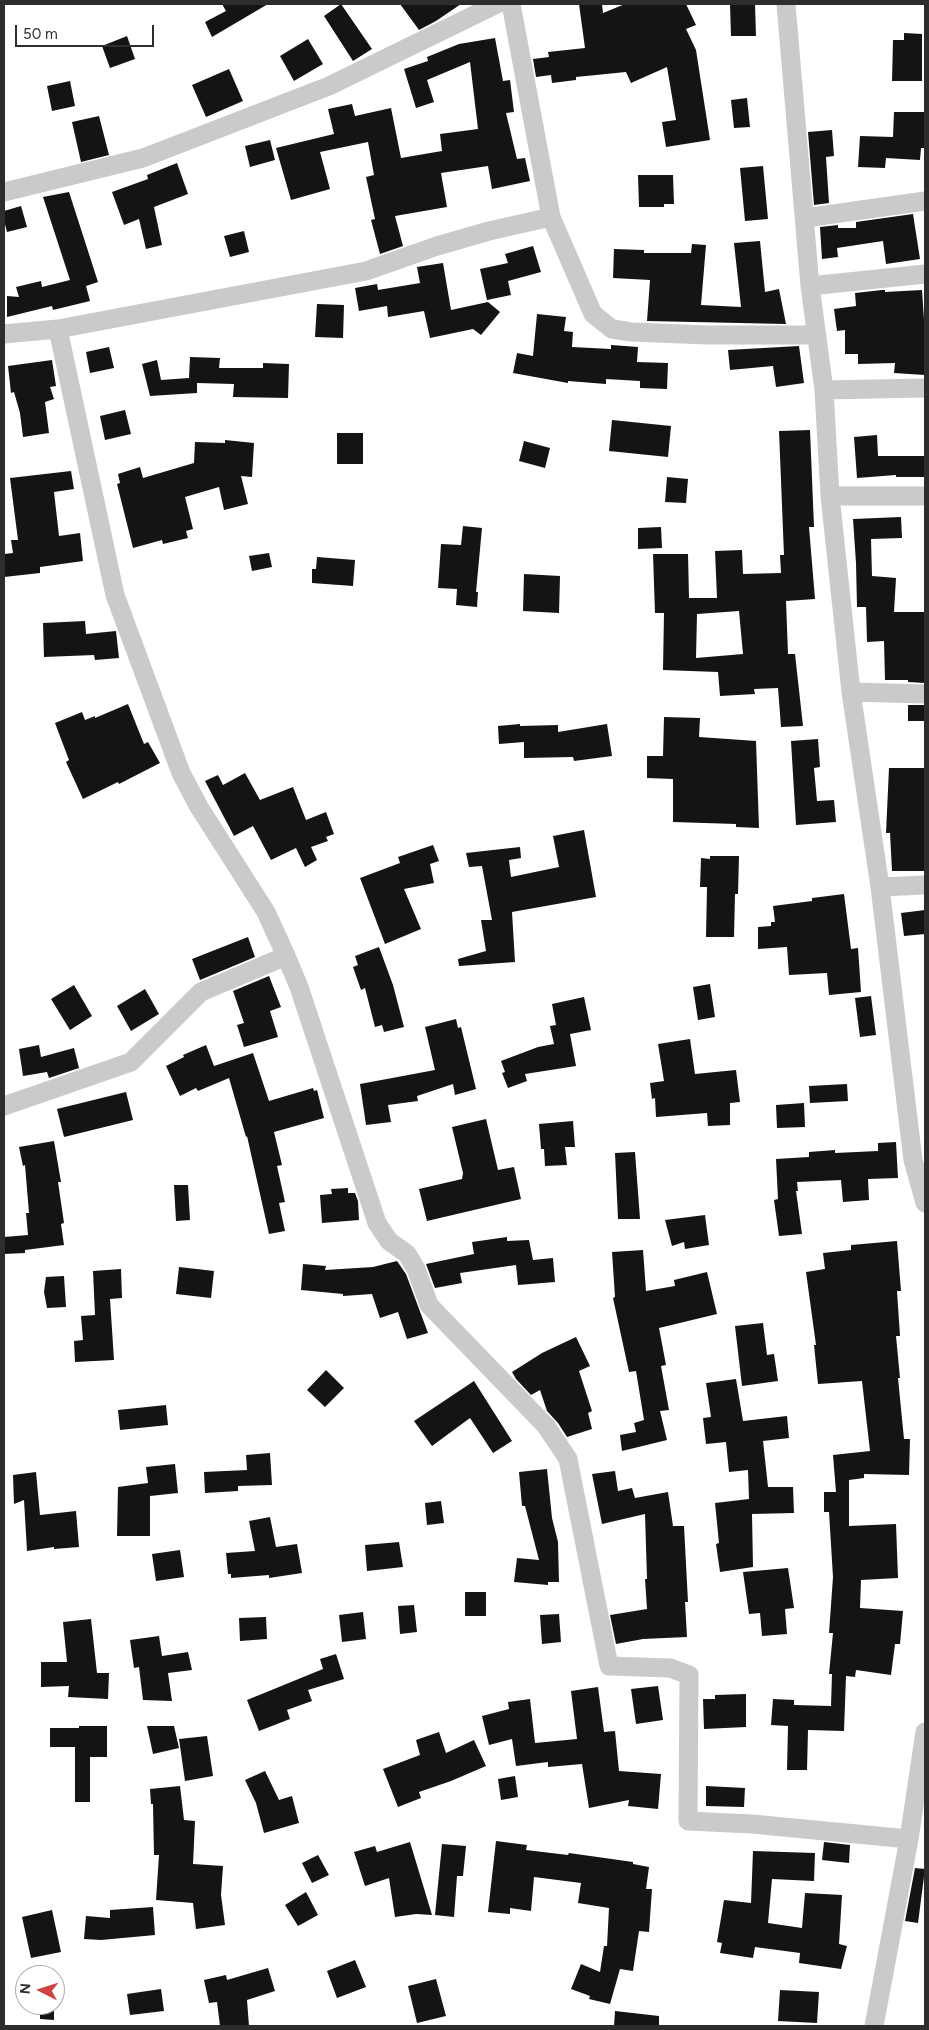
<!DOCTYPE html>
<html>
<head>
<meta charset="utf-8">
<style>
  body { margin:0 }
  #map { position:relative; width:929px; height:2030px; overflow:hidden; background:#fff; font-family:Figtree,sans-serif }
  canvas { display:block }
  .frame { position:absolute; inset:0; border:5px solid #2d2d2d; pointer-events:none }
  .north { position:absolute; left:15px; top:1965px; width:50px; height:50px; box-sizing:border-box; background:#fff; border:1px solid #ababab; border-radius:50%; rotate:275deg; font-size:14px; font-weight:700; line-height:20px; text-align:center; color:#2d2d2d }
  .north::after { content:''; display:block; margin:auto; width:18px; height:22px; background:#ce4445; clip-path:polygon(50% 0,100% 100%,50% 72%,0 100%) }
  .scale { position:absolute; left:15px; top:25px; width:139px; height:22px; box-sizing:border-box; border:2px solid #2d2d2d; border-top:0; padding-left:6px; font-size:15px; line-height:18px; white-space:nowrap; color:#2d2d2d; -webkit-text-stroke:4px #fff; paint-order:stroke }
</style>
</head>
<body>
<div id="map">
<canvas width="929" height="2030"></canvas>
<div class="frame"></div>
<div class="north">N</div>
<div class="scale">50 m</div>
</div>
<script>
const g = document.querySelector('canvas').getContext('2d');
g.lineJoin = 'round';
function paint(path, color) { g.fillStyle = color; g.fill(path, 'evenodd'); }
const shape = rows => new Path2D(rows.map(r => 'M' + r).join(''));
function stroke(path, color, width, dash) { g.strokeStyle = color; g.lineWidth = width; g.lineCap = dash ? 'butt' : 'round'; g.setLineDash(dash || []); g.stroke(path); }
paint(shape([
  [222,4,268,4,212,37,205,22,226,11],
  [341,4,372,49,353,61,324,16],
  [400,4,461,4,436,21,419,30],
  [579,4,602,4,603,13,625,4,686,4,696,25,686,29,696,50,710,140,666,147,662,122,676,120,667,67,631,83,626,72,576,77,576,80,552,83,551,75,536,77,533,59,549,57,548,52,585,48],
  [730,4,755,4,756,36,731,36],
  [904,33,922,34,922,81,892,81,893,40,904,40],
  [127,36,135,59,110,68,102,46],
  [495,38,503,81,510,80,514,112,506,113,517,159,525,158,530,181,492,189,488,166,441,173,447,207,395,216,403,246,380,254,371,220,375,219,366,177,374,175,368,142,320,152,330,189,291,200,276,148,334,134,328,109,352,104,355,116,391,108,401,158,442,151,440,134,478,129,470,62,427,80,434,102,416,108,404,69,428,61,427,57,459,44],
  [308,39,323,64,294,81,280,56],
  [229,69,243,101,206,117,192,85],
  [70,81,75,106,52,111,47,86],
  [747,98,750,127,734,128,731,100],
  [894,112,925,112,925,148,921,148,920,160,886,158,885,168,858,167,860,136,893,137],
  [99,116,109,155,81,162,72,122],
  [832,130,834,156,826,157,829,203,814,205,808,132],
  [270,140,275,160,250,167,245,146],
  [177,163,188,194,154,207,162,245,146,249,139,219,124,225,112,192,148,179,147,175],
  [763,166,768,219,745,221,740,168],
  [638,175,673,175,674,204,664,204,664,207,639,207],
  [69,192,98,282,86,286,90,301,53,310,52,306,7,317,7,296,19,297,16,287,41,281,42,287,70,280,43,197],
  [21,206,27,227,7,232,4,220,4,211],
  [913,214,920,259,886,264,883,241,837,248,838,257,822,259,820,227,838,225,838,228,856,228,856,222],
  [244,231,249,252,230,257,224,236],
  [760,241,765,292,779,289,786,324,647,321,650,280,613,278,614,249,644,250,644,253,691,253,692,244,706,245,701,305,741,307,734,243],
  [533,246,541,272,508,281,511,295,487,300,480,269,508,263,505,254],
  [443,263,451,310,488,302,500,312,481,335,473,329,430,338,424,311,388,317,387,306,359,311,355,288,377,284,378,290,420,283,417,267],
  [882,290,885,290,885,292,922,290,925,334,925,375,894,373,895,363,858,364,858,354,845,354,845,330,837,331,834,309,856,306,855,293],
  [317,304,344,305,343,338,315,337],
  [537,314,566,317,564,331,573,332,572,347,611,349,611,345,638,347,637,362,668,363,667,389,640,388,640,381,606,379,606,384,568,381,568,383,513,373,517,353,533,356],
  [799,346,804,383,776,387,773,366,730,370,728,350],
  [109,347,114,368,90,373,86,352],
  [190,357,220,358,219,368,263,368,263,363,289,364,288,398,233,397,234,384,197,383,197,393,150,396,142,364,157,360,161,380,189,378],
  [52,360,56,386,50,387,54,399,45,402,49,433,23,437,20,413,14,392,11,393,8,366],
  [125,410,131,434,105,440,100,416],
  [612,420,671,426,668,457,609,451],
  [810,430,814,527,809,527,815,599,786,601,788,654,795,654,803,726,781,727,778,688,754,689,755,694,720,696,718,672,663,670,664,613,655,613,653,554,688,554,689,598,717,598,715,551,742,550,743,574,781,573,780,555,784,555,779,431],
  [739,611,743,654,696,658,697,614],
  [337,433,363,433,363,464,337,464],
  [877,435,878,456,925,456,925,477,896,477,896,475,857,478,854,437],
  [225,440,254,443,252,477,241,476,248,504,224,510,219,487,185,497,193,529,186,531,188,538,163,544,162,540,133,548,117,484,120,483,118,474,140,467,143,478,194,463,195,442,225,443],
  [524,441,550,448,545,468,519,461],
  [71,471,74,489,54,492,59,536,80,533,83,561,40,567,40,573,4,577,4,554,13,553,11,540,18,540,10,478],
  [667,477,688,479,686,503,665,502],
  [901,517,902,538,871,539,872,576,896,578,894,612,925,612,925,683,908,682,908,680,885,680,884,641,867,642,866,607,857,607,856,563,853,519],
  [463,526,482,528,476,592,478,592,477,607,456,605,457,589,438,588,441,544,461,545],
  [661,527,662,548,638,549,638,528],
  [269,553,272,567,252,571,249,556],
  [317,557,355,560,353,586,312,583,312,569,316,569],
  [524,574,560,576,559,613,523,611],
  [85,621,86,634,116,631,119,658,95,660,94,655,44,657,43,623],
  [128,704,144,744,148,742,160,763,119,784,118,782,83,799,66,762,69,760,55,723,82,712,85,720,95,716,95,718],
  [908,705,925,705,925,721,908,721],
  [664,717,700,718,699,737,756,741,759,828,736,827,736,824,673,822,673,779,647,778,647,756,663,756],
  [520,724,520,726,558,725,558,732,607,724,612,756,574,761,573,757,524,758,524,742,499,744,498,726],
  [818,739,820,767,814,768,817,801,834,800,836,822,796,825,791,741],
  [889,768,925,768,925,871,892,871,890,833,886,833],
  [245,773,260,800,293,787,306,820,326,812,334,834,326,837,328,841,311,847,317,860,305,867,296,848,271,860,253,826,234,836,205,781,218,775,223,785],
  [584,830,596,897,512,912,515,962,459,966,458,959,486,951,481,920,492,920,482,866,469,867,466,853,520,847,521,858,509,860,511,877,559,867,553,836],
  [433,845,439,861,430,864,434,883,404,889,421,929,385,944,360,878,400,863,398,857],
  [710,856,739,856,738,894,735,894,734,937,706,937,707,887,700,887,701,858,710,859],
  [844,894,851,949,858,948,861,992,829,995,827,973,789,975,787,947,758,949,758,927,771,926,771,922,775,922,773,906,812,901,812,898],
  [925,910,925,934,904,936,901,913],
  [248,937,255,957,200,980,192,959],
  [379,947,393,985,404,1027,384,1032,382,1025,375,1027,365,988,361,990,353,967,358,965,355,956],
  [269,976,281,1007,270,1011,278,1037,244,1047,237,1025,244,1023,233,991],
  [710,984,715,1017,698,1020,693,987],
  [74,985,92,1016,70,1030,51,999],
  [145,989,159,1014,131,1031,117,1006],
  [871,996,876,1035,860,1037,855,998],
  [584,997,591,1030,570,1034,576,1066,525,1074,527,1081,508,1088,502,1073,505,1072,501,1061,538,1047,554,1044,550,1026,556,1025,552,1004],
  [456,1019,458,1028,461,1027,476,1089,455,1095,453,1084,417,1096,418,1101,388,1105,391,1122,366,1125,360,1084,435,1070,425,1027],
  [690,1039,695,1074,736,1070,740,1102,730,1103,730,1125,708,1126,707,1113,656,1117,655,1098,652,1099,650,1083,664,1081,658,1044],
  [39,1045,41,1057,74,1048,79,1068,49,1078,47,1072,23,1076,19,1049],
  [206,1045,214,1066,253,1053,269,1101,313,1088,314,1091,317,1090,324,1118,274,1132,282,1165,277,1166,285,1202,279,1203,285,1231,269,1234,247,1136,246,1137,229,1078,198,1091,196,1088,180,1096,166,1066,184,1057,183,1055],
  [847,1084,848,1101,810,1103,809,1086],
  [126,1092,133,1120,64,1137,57,1109],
  [804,1103,805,1127,777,1128,776,1105],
  [486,1119,498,1170,514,1167,521,1199,427,1221,419,1189,462,1179,463,1173,452,1127],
  [573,1121,575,1147,565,1147,567,1165,545,1166,544,1149,541,1149,539,1124],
  [54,1141,61,1182,58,1182,64,1223,61,1224,64,1245,25,1250,25,1253,4,1254,4,1237,28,1235,26,1213,29,1213,25,1165,23,1166,19,1147],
  [896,1142,898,1178,868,1179,869,1200,843,1202,841,1180,797,1182,798,1191,796,1191,802,1234,779,1236,774,1200,778,1199,776,1159,809,1157,809,1152,835,1150,835,1153,878,1151,878,1143],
  [635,1152,640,1219,618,1219,615,1153],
  [174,1185,188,1185,190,1220,176,1221],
  [348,1188,348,1193,355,1193,358,1201,359,1220,322,1223,320,1195,332,1194,331,1189],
  [705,1215,709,1245,685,1249,684,1242,672,1246,665,1220],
  [507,1237,507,1241,529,1240,533,1260,553,1258,555,1282,518,1285,516,1265,460,1273,462,1283,435,1288,426,1264,474,1254,472,1242],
  [897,1241,901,1291,897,1291,900,1336,896,1336,900,1378,898,1378,904,1439,910,1439,909,1475,864,1474,864,1478,849,1480,849,1526,896,1524,898,1578,861,1580,860,1608,903,1611,900,1644,895,1644,891,1675,856,1670,855,1677,846,1676,844,1731,808,1730,807,1770,787,1770,788,1726,771,1725,773,1699,794,1700,794,1705,831,1706,832,1674,829,1674,833,1633,829,1633,833,1577,829,1512,824,1512,824,1492,836,1492,833,1455,870,1451,862,1381,818,1384,814,1345,816,1345,806,1272,825,1269,823,1253,851,1250,851,1245],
  [643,1250,646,1291,675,1286,674,1280,707,1272,717,1314,659,1328,666,1365,661,1366,669,1410,660,1411,667,1440,622,1451,620,1435,636,1432,634,1423,644,1420,636,1371,629,1372,613,1298,615,1297,612,1252],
  [397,1261,406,1274,428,1333,407,1339,398,1312,380,1318,372,1294,343,1296,343,1294,301,1290,303,1264,326,1266,325,1270,373,1267],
  [179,1267,214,1271,211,1298,176,1294],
  [121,1269,122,1298,110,1299,114,1360,75,1362,74,1341,83,1340,81,1316,95,1315,93,1271],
  [64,1276,66,1307,47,1308,44,1292,46,1277],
  [763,1323,767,1355,774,1354,778,1381,742,1386,735,1326],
  [576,1337,590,1366,579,1371,592,1411,588,1413,592,1429,567,1437,558,1423,547,1411,540,1390,531,1395,516,1379,512,1372,542,1353],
  [326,1370,344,1388,325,1407,307,1390],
  [736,1379,743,1421,787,1416,789,1438,763,1441,768,1487,793,1487,794,1513,752,1514,753,1567,720,1572,716,1544,719,1543,715,1503,749,1499,748,1470,729,1472,726,1442,706,1444,703,1418,711,1417,706,1383],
  [474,1381,512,1441,493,1453,470,1418,432,1446,414,1421],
  [166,1405,168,1425,120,1430,118,1410],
  [270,1453,272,1485,238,1486,238,1491,205,1493,204,1472,247,1470,246,1455],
  [175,1464,178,1493,150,1496,150,1536,117,1536,118,1487,148,1483,146,1467],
  [547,1469,552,1518,558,1542,559,1582,548,1582,548,1585,514,1582,517,1558,539,1560,525,1506,522,1506,519,1472],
  [615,1471,618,1491,632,1488,635,1498,668,1492,673,1526,684,1526,688,1602,685,1602,687,1637,643,1639,616,1644,610,1615,647,1609,645,1579,647,1579,645,1514,602,1524,592,1474],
  [36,1472,40,1515,76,1511,79,1547,54,1549,54,1547,27,1551,24,1500,14,1504,13,1475],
  [441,1501,444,1523,427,1525,425,1503],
  [270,1517,276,1547,297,1544,302,1573,269,1578,269,1575,231,1578,231,1574,228,1574,226,1553,255,1551,249,1521],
  [399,1542,403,1567,367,1571,365,1545],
  [180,1550,184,1577,156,1581,152,1554],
  [788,1568,794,1608,785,1609,787,1634,762,1636,760,1613,749,1614,743,1572],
  [465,1592,486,1592,486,1616,465,1616],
  [414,1605,417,1632,400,1634,398,1606],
  [363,1612,366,1639,342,1642,339,1615],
  [559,1614,561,1642,542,1644,540,1615],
  [266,1617,267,1639,240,1641,239,1618],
  [91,1619,97,1673,109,1673,108,1699,68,1697,69,1686,41,1687,41,1662,67,1662,63,1622],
  [159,1636,162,1656,188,1652,192,1670,168,1673,172,1701,143,1700,139,1667,134,1668,130,1640],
  [336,1654,344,1679,308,1690,312,1701,287,1710,290,1719,259,1731,247,1700,323,1669,320,1659],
  [658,1686,663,1720,636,1724,631,1689],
  [598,1687,604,1732,615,1731,619,1771,661,1774,658,1809,628,1806,629,1800,589,1808,582,1764,548,1767,548,1762,516,1766,512,1739,489,1745,482,1716,509,1709,508,1702,530,1699,535,1743,577,1739,571,1691],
  [746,1694,746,1727,704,1729,703,1699,715,1699,715,1695],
  [79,1726,107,1726,107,1757,90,1757,90,1802,75,1802,75,1747,50,1747,50,1728,79,1728],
  [147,1726,174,1726,179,1748,153,1754],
  [439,1732,446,1753,474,1740,486,1766,451,1781,419,1792,421,1798,398,1807,383,1769,420,1755,416,1740],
  [207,1736,213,1776,185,1781,179,1739],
  [265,1771,279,1800,292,1796,299,1823,264,1833,256,1803,245,1780],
  [515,1776,518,1797,501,1800,498,1779],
  [180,1786,184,1820,195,1821,193,1864,223,1866,221,1895,225,1925,196,1929,193,1903,156,1900,159,1855,154,1855,153,1804,151,1804,150,1789],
  [706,1786,745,1788,744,1807,706,1806],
  [496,1841,527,1845,526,1850,568,1855,569,1853,633,1862,633,1864,649,1867,646,1889,652,1889,649,1932,639,1931,633,1971,620,1969,610,2004,589,1999,590,1996,571,1989,581,1964,600,1972,604,1946,607,1946,609,1908,578,1903,581,1883,534,1877,531,1911,510,1908,510,1914,488,1912],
  [410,1842,432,1915,416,1914,395,1917,389,1878,365,1886,354,1852,375,1846,377,1852],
  [824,1842,850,1845,849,1863,822,1860],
  [442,1844,466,1846,463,1876,457,1876,454,1917,435,1915],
  [753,1851,815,1853,814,1881,772,1879,768,1923,802,1928,805,1893,842,1895,839,1944,847,1946,841,1969,799,1963,800,1953,755,1947,753,1958,720,1953,722,1943,717,1942,724,1900,751,1903],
  [318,1855,329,1875,312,1883,302,1863],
  [915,1868,925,1869,918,1923,905,1921],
  [306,1892,318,1915,298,1926,285,1905],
  [153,1907,155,1935,101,1940,84,1939,86,1916,110,1918,110,1910],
  [52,1910,61,1952,31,1958,22,1917],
  [355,1960,366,1987,337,1998,327,1971],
  [268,1968,275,1991,247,2000,249,2026,220,2026,217,2002,209,2003,204,1980,226,1975,227,1980],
  [436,1979,446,2016,417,2023,408,1986],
  [161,1989,164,2011,130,2015,127,1994],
  [780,1990,819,1992,817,2023,778,2021],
  [40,2005,54,2005,54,2020,40,2019],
  [615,2011,659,2016,659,2026,614,2026]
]), '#141414');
stroke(shape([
  [511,4,551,217,593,314,612,329,631,332,708,335,817,335],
  [786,4,810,286,824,390,830,496,851,692,880,887,913,1160,925,1203],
  [4,192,143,158,329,86,497,4],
  [805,218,925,201],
  [810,286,925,274],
  [58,329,115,595,181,773,199,807,266,912,286,956,299,987,377,1223,389,1241,407,1254,416,1269,429,1305,546,1426,568,1459,609,1666,670,1668,689,1675,688,1821,752,1824,909,1839],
  [4,334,58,329,366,271,437,246,489,231,551,217],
  [824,390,925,388],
  [830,496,925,496],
  [851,692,925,694],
  [880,887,925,885],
  [4,1106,131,1062,201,992,286,956],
  [874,2026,909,1839,925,1732]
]), '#cacaca', 19);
</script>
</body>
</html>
